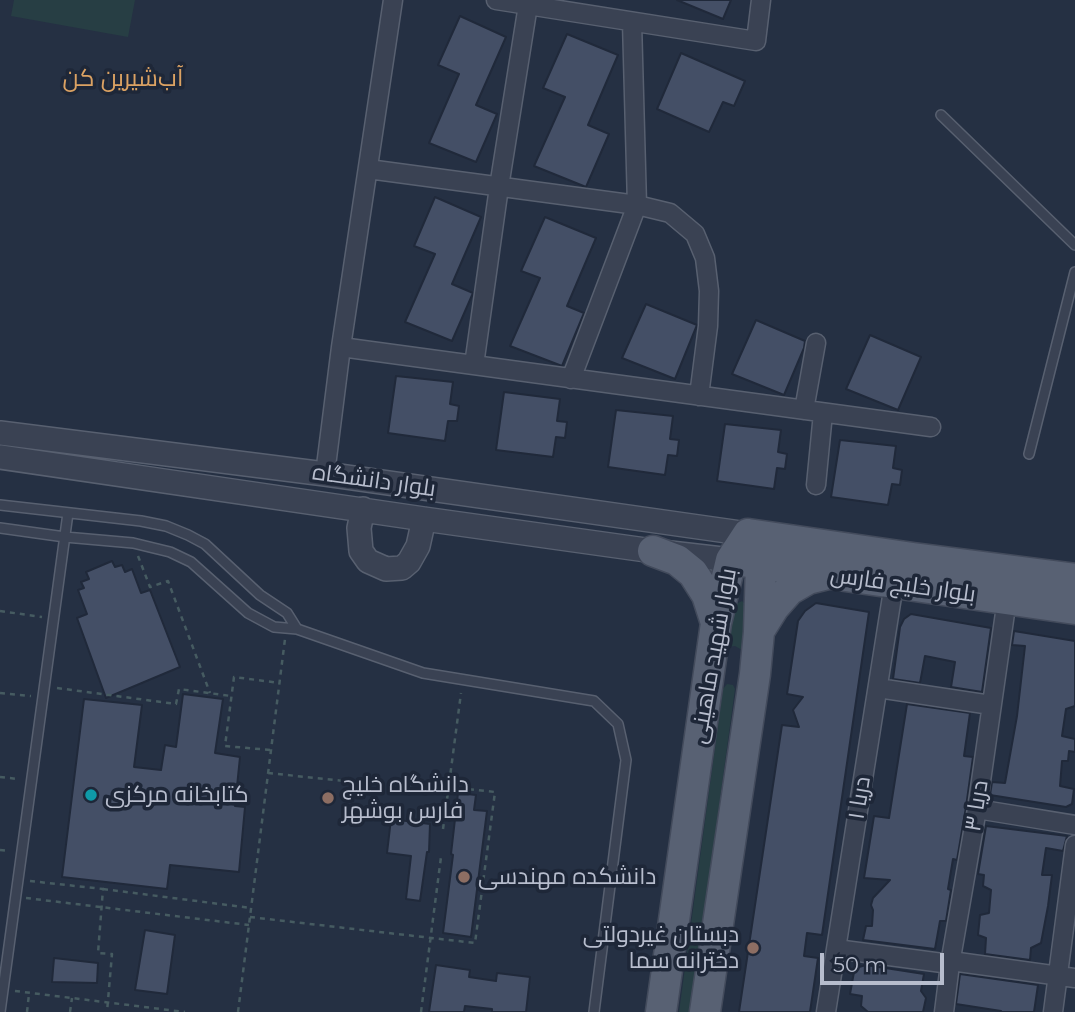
<!DOCTYPE html>
<html>
<head>
<meta charset="utf-8">
<style>
  body { margin:0 }
  #map { position:relative; width:1075px; height:1012px; overflow:hidden; background:#253043; font-family:Montserrat,sans-serif }
  canvas { display:block }
  .scale { position:absolute; left:820px; top:953px; width:124px; height:32px; box-sizing:border-box; border:4px solid #b7bdcd; border-top:0; padding-left:9px; font-size:21px; line-height:24px; white-space:nowrap; color:#b7bdcd; -webkit-text-stroke:5px #1e2738; paint-order:stroke }
</style>
</head>
<body>
<div id="map">
<canvas width="1075" height="1012"></canvas>
<div class="scale">50 m</div>
</div>
<script>
const g = document.querySelector('canvas').getContext('2d');
g.lineJoin = 'round';
function paint(path, color) { g.fillStyle = color; g.fill(path, 'evenodd'); }
const shape = rows => new Path2D(rows.map(r => 'M' + r).join(''));
function stroke(path, color, width, dash) { g.strokeStyle = color; g.lineWidth = width; g.lineCap = dash ? 'butt' : 'round'; g.setLineDash(dash || []); g.stroke(path); }
function write(font, color, halo, rows, align = 'center') {
  g.font = font + ' Montserrat,Cairo,sans-serif'; g.lineWidth = 7; g.setLineDash([]); g.textBaseline = 'middle'; g.strokeStyle = halo; g.fillStyle = color; for (const [text, x, y, turn = 0] of rows) {
    g.save(); g.translate(x, y); g.rotate((+turn || 0) * Math.PI / 180); g.textAlign = isNaN(turn) ? turn : align; if (halo) g.strokeText(text, 0, 0); g.fillText(text, 0, 0); g.restore();
  }
}
paint(shape([
  [14,0,135,0,128,37,11,16],
  [742,601,744,603,746,609,746,620,742,650,735,646,727,647,728,628,736,604],
  [727,684,733,685,735,689,691,1012,679,1012,723,689]
]), '#273e44');
const building = shape([
  [677,0,731,0,723,19,677,0],
  [460,16,506,37,476,105,497,114,476,162,429,143,459,74,438,65,460,16],
  [567,34,618,55,588,125,609,134,586,187,534,166,565,97,543,88,567,34],
  [681,53,745,81,734,106,723,102,709,132,657,109,681,53],
  [435,197,481,217,452,284,473,293,452,341,405,322,435,254,414,246,435,197],
  [545,217,596,238,567,306,584,313,562,366,510,346,540,278,521,271,545,217],
  [646,304,697,325,675,379,622,358,646,304],
  [756,320,805,341,804,348,784,395,732,374,756,320],
  [870,335,921,357,898,410,846,389,870,335],
  [396,376,453,382,450,404,459,406,457,421,448,421,445,441,388,433,396,376],
  [504,392,560,399,557,421,567,422,565,438,556,437,553,457,496,450,504,392],
  [616,410,673,416,670,439,679,440,677,456,668,455,665,475,608,467,616,410],
  [725,424,781,430,778,452,787,454,785,469,777,468,774,489,717,481,725,424],
  [840,440,896,446,893,468,902,470,900,485,892,484,888,505,831,497,840,440],
  [112,561,115,567,122,565,125,572,132,569,141,593,150,590,180,667,106,698,77,618,87,614,78,590,84,588,81,582,89,579,86,572,112,561],
  [816,603,869,612,822,935,807,933,804,956,818,958,810,1012,739,1012,782,725,799,727,793,710,803,697,787,694,798,621,805,611,816,603],
  [911,614,991,628,982,692,951,687,955,662,925,656,920,683,893,679,900,627,904,619,911,614],
  [1014,631,1075,641,1075,706,1066,709,1062,736,1075,739,1075,752,1069,751,1068,761,1062,761,1060,786,1074,789,1072,804,1066,807,990,795,992,782,1005,783,1017,716,1025,646,1012,645,1014,631],
  [183,694,223,699,215,753,240,757,235,806,245,807,239,872,170,865,167,889,62,877,84,699,142,705,134,767,161,770,165,745,176,747,183,694],
  [907,704,970,713,964,756,973,757,966,807,957,860,953,859,948,889,951,890,946,921,940,921,935,949,863,940,866,926,872,926,873,910,871,905,873,898,890,880,864,878,874,816,889,818,907,704],
  [458,793,476,795,474,810,487,811,471,937,443,933,453,855,451,854,458,793],
  [391,819,430,824,429,852,427,852,420,901,406,899,411,856,387,853,391,819],
  [986,826,1067,836,1063,851,1046,848,1042,875,1052,875,1048,906,1041,943,1031,948,1030,960,985,954,986,938,978,935,980,915,989,913,991,890,983,886,984,875,978,874,986,826],
  [145,930,175,935,167,994,135,990,145,930],
  [54,958,98,963,97,983,52,982,54,958],
  [436,965,470,970,469,977,496,981,497,973,530,977,526,1012,492,1012,492,1009,465,1006,464,1012,429,1012,436,965],
  [866,965,924,974,921,991,926,998,923,1012,868,1012,861,1006,862,996,850,994,854,972,859,967,866,965],
  [960,974,1038,985,1034,1012,1000,1012,1001,1011,956,1004,960,974]
]);
paint(building, '#444f66');
stroke(building, '#20293a', 2);
const service = shape([
  [941,115,1075,245],
  [1029,454,1075,272],
  [0,505,141,521,166,526,188,535,205,544,260,595,287,613,297,629],
  [0,528,65,537,133,543,170,552,191,562,248,613,274,627,297,629,423,673,594,701,618,724,626,760,594,1012],
  [0,1012,68,513]
]);
const minor = shape([
  [496,0,756,41,761,0],
  [368,169,637,205,670,213,695,234,705,258,709,291,708,326,699,396],
  [341,347,931,427],
  [474,365,499,187,528,5],
  [571,379,637,205,632,22],
  [804,410,816,343],
  [325,474,341,347,393,0],
  [816,485,823,413],
  [878,688,991,705],
  [977,809,1075,825],
  [836,949,950,964,958,962,1075,978],
  [826,1012,894,584],
  [944,1012,950,964,977,809,1007,599],
  [1053,1012,1075,845]
]);
const tertiary = shape([
  [0,433,325,474,748,534],
  [0,457,424,519,653,551,731,560],
  [363,509,359,528,361,551,368,561,386,569,402,568,409,562,418,546,424,519]
]);
const primary = shape([
  [748,534,913,558,1075,579],
  [653,551,677,560,693,573,707,595,716,623],
  [741,561,1075,609],
  [759,631,774,607,789,590,808,579,828,574],
  [661,1012,716,623,731,560,748,534],
  [705,1012,755,674,759,632,761,564,748,534]
]);
stroke(service, '#586070', 12);
stroke(minor, '#586070', 21);
stroke(tertiary, '#586070', 26);
stroke(primary, '#434b5c', 33);
stroke(shape([
  [138,556,150,587,168,581,210,693],
  [0,611,42,617],
  [57,688,176,704,179,689,231,696],
  [0,693,31,696],
  [270,750,225,746,234,677,280,683],
  [268,773,448,792,461,693],
  [0,777,18,779],
  [443,829,448,792],
  [0,850,9,851],
  [30,881,103,889,98,953,112,954,107,1012],
  [103,889,251,908],
  [26,898,249,925],
  [250,917,475,943,495,792,448,787],
  [15,991,185,1012],
  [27,1012,29,994],
  [70,1012,72,998],
  [238,1012,285,639],
  [421,1012,441,857]
]), '#465b61', 2.5, [5, 5]);
stroke(service, '#3a4253', 9);
stroke(minor, '#3a4253', 18);
stroke(tertiary, '#3a4253', 23);
stroke(primary, '#586173', 30);
for (const [x, y, r, color] of [
  [91,795,7,"#0f9aa8"],
  [328,798,7,"#8d6e63"],
  [464,877,7,"#8d6e63"],
  [753,948,7,"#8d6e63"]
]) { const dot = new Path2D(); dot.arc(x, y, r, 0, 2 * Math.PI); g.fillStyle = color; g.fill(dot); stroke(dot, '#1e2738', 2.5); }
write('23px', '#b7bdcd', '#1e2738', [
  ["بلوار دانشگاه",374,481,8],
  ["بلوار خلیج‌ فارس",903,585,8],
  ["بلوار شهید ماهینی",714,656,-80],
  ["دریا ۱",860,798,-81],
  ["دریا ۳",977,806,-81]
]);
write('23px', '#b7bdcd', '#1e2738', [
  ["دانشگاه خلیج",342,785],
  ["فارس بوشهر",342,811],
  ["کتابخانه مرکزی",105,795],
  ["دانشکده مهندسی",478,877],
  ["دبستان غیردولتی",739,935,"right"],
  ["دخترانه سما",739,961,"right"]
], 'left');
write('24px', '#dba263', '#1e2738', [
  ["آب‌شیرین کن",123,79]
]);
</script>
</body>
</html>
